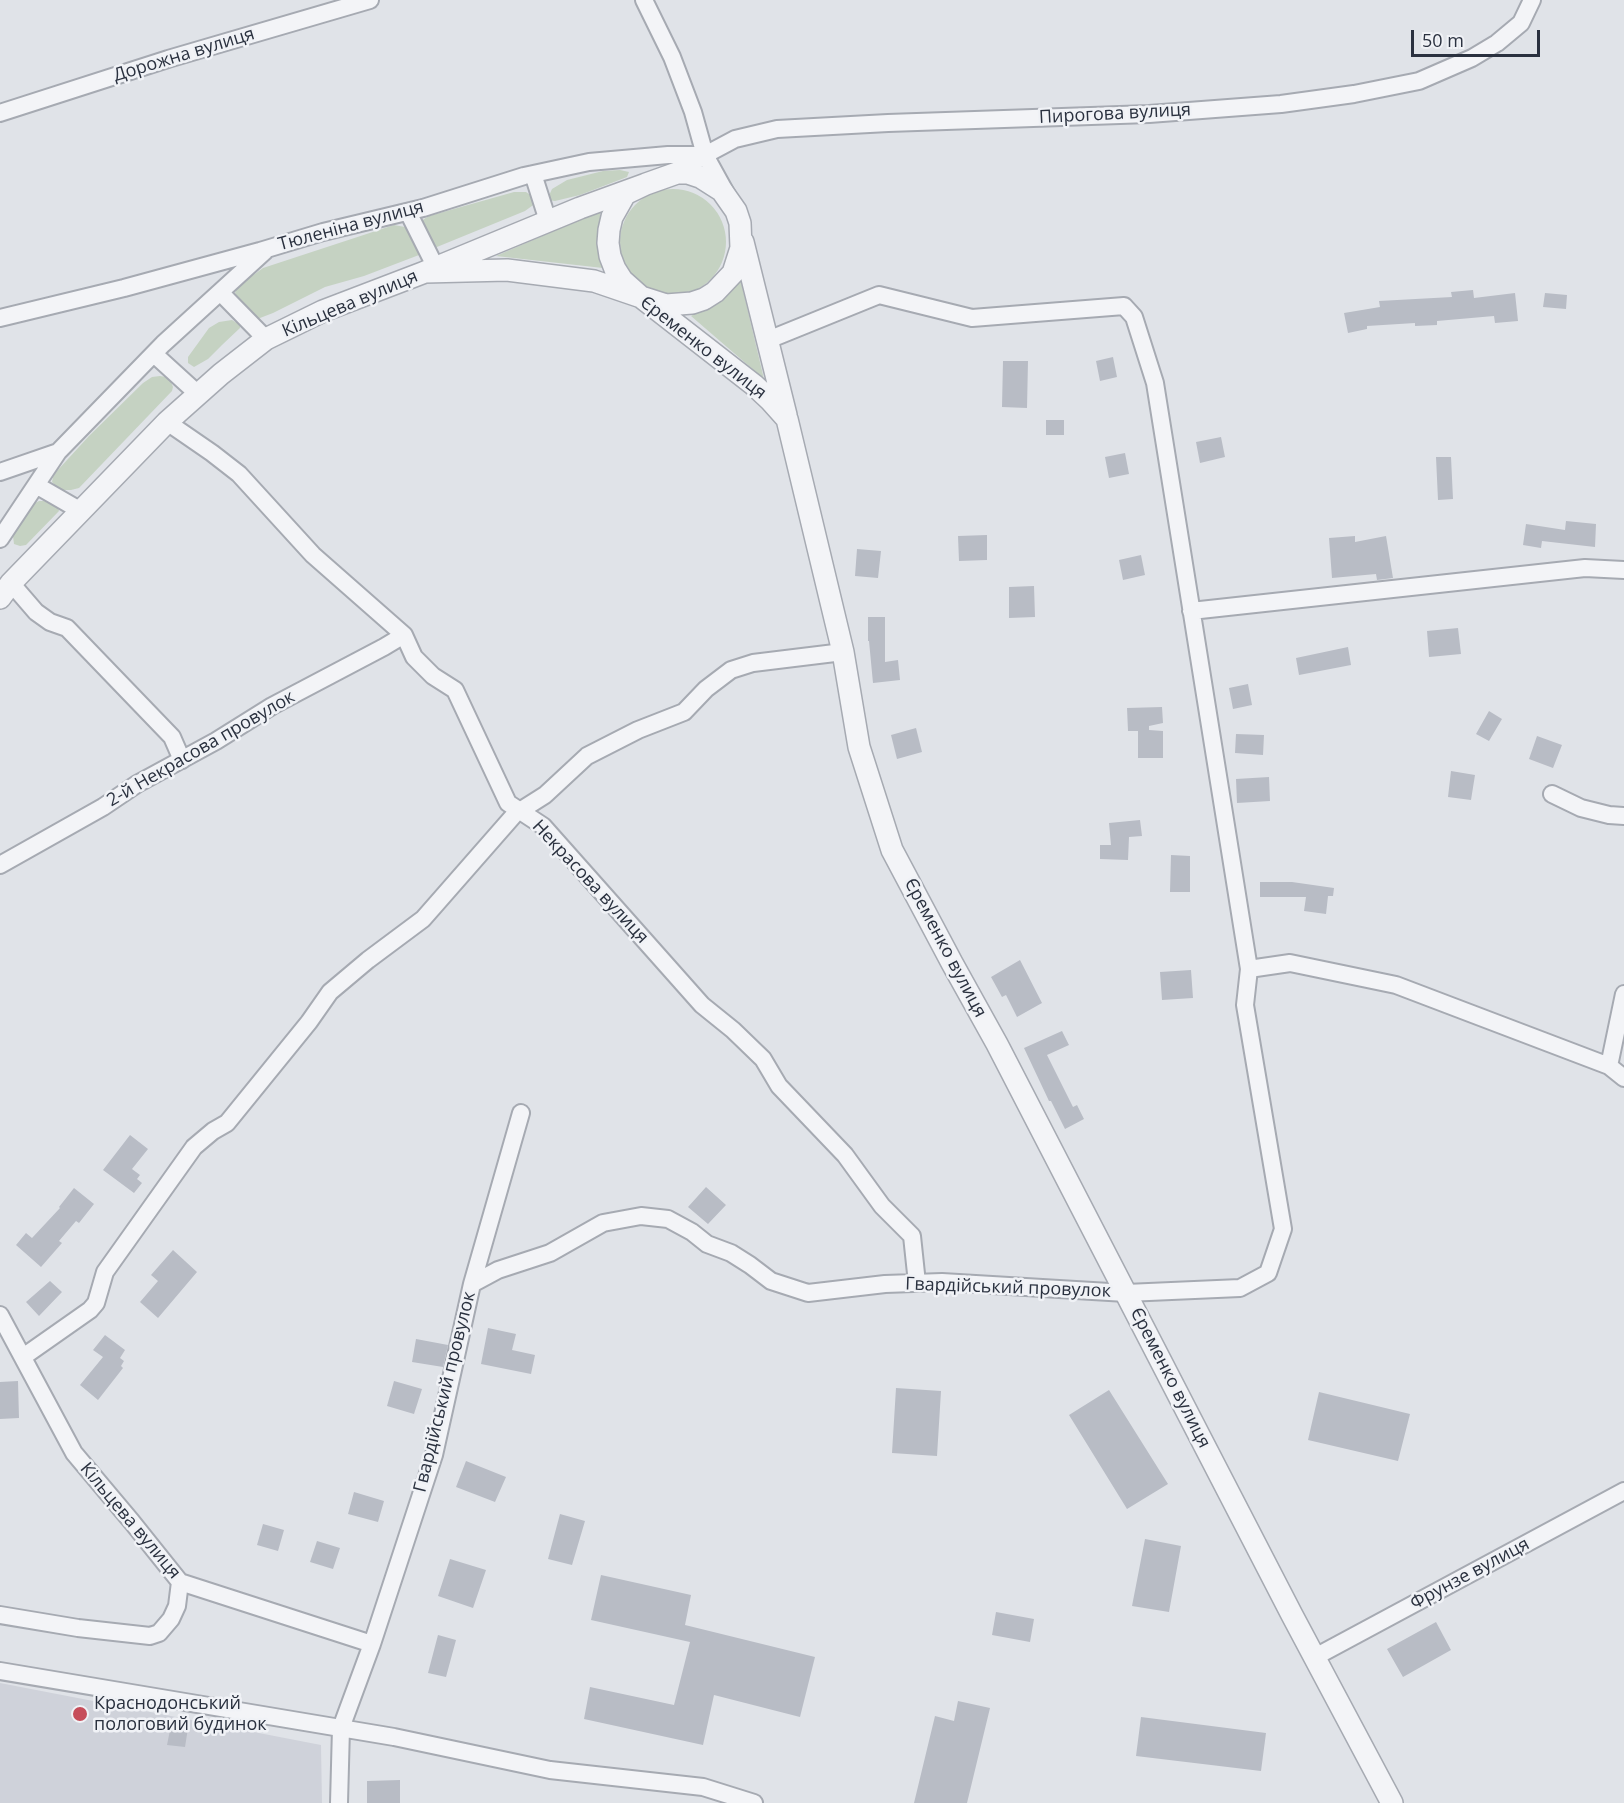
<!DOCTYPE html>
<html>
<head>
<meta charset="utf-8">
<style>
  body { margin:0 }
  #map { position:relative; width:1624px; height:1803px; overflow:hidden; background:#e0e3e8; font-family:"Open Sans",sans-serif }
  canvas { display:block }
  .scale { position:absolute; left:1411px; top:30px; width:129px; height:27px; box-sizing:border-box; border:3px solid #2a313f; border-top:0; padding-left:8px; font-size:18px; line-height:21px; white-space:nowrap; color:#2a313f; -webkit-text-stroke:4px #f0f2f6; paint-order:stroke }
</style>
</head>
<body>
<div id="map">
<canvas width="1624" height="1803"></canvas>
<div class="scale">50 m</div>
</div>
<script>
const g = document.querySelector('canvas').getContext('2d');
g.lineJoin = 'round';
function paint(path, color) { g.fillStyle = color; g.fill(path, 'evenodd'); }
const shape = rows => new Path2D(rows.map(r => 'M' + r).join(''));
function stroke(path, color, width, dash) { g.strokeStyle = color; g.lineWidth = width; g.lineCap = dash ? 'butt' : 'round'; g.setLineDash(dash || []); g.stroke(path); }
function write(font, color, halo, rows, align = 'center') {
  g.font = font + ' "Open Sans",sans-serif'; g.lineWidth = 5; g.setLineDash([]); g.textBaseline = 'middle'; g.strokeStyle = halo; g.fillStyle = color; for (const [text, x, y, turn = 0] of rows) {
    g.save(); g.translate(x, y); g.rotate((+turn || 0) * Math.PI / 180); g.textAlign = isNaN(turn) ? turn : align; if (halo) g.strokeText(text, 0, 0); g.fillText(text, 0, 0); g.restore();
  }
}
paint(shape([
  [0,1683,321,1745,322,1803,0,1803]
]), '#cfd2da');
paint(shape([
  [620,170,629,172,627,177,580,195,555,201,547,200,552,189,567,180,603,171],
  '620 242a53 53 0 1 1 106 0a53 53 0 1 1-106 0Z',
  [514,192,526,192,532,196,536,203,525,211,432,249,420,223,424,219,429,216],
  [600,211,603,268,496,256],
  [394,225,405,227,416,236,421,249,419,255,364,276,325,287,273,313,260,318,252,318,239,302,235,293,237,287,263,268],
  [741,282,764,379,691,316],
  [232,320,240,325,240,328,222,345,208,359,194,367,188,363,188,357,209,328,219,322],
  [160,376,166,377,171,382,173,387,172,391,79,488,71,490,62,490,56,486,52,482,53,477,57,471,89,436,143,383,152,377],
  [39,501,44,501,58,508,59,511,26,545,20,546,14,544,13,536,19,522,33,504]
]), '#c5d2c2');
paint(shape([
  [1473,290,1474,298,1515,293,1518,321,1495,323,1494,316,1437,321,1437,325,1415,326,1415,323,1367,326,1367,329,1348,333,1344,313,1380,307,1379,301,1452,297,1451,292],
  [1545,293,1567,295,1566,309,1543,307],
  [1113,357,1117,377,1100,381,1096,361],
  [1003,361,1028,361,1027,408,1002,407],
  [1046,420,1064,420,1064,435,1046,435],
  [1221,437,1225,457,1200,463,1196,442],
  [1125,453,1129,474,1109,478,1105,457],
  [1436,457,1451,457,1453,499,1438,500],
  [1566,521,1596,524,1595,547,1542,541,1541,548,1523,545,1526,524,1565,530],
  [987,535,987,560,959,561,958,536],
  [1355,536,1355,542,1386,536,1393,578,1377,580,1376,574,1332,578,1329,538],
  [857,549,881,551,878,578,855,576],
  [1141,555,1145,575,1123,580,1119,560],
  [1034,586,1035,617,1009,618,1009,587],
  [868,617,885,617,885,662,898,660,900,680,873,683,869,641,868,641],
  [1458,628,1461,654,1429,657,1427,631],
  [1348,647,1351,665,1299,675,1296,658],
  [1248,684,1252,705,1233,709,1229,688],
  [1162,707,1163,723,1149,726,1149,730,1163,731,1163,758,1138,758,1138,731,1128,731,1127,708],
  [1489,711,1502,719,1489,741,1476,734],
  [916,728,922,752,897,759,891,735],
  [1236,734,1264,735,1263,755,1235,753],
  [1537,736,1562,745,1553,768,1529,759],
  [1451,771,1475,775,1471,800,1448,797],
  [1269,777,1270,801,1237,803,1236,779],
  [1140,820,1142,836,1129,837,1128,860,1100,859,1100,845,1111,845,1109,823],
  [1171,855,1190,856,1190,892,1170,892],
  [1260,882,1292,882,1334,888,1333,896,1328,896,1326,914,1304,911,1306,897,1260,897],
  [1020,960,1042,1003,1017,1017,1006,995,1002,997,991,977],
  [1191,970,1193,998,1162,1000,1160,972],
  [1062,1031,1069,1045,1047,1055,1073,1107,1077,1105,1084,1119,1065,1129,1051,1101,1049,1101,1024,1048],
  [130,1135,148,1149,132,1169,140,1175,137,1179,142,1183,134,1193,103,1170],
  [706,1187,726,1205,708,1224,688,1207],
  [74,1188,94,1204,79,1223,76,1221,59,1241,62,1243,41,1267,16,1245,26,1233,32,1238,60,1208,59,1207],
  [173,1250,197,1272,158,1318,140,1302,158,1281,151,1275],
  [50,1281,62,1292,39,1316,26,1302],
  [488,1328,516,1334,512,1350,535,1355,531,1374,481,1364],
  [105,1335,125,1350,120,1358,124,1361,121,1366,123,1368,98,1400,80,1385,103,1357,93,1350],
  [416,1339,448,1345,443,1367,412,1362],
  [18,1381,19,1418,0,1419,0,1382],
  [394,1381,422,1389,414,1414,387,1406],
  [896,1388,941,1391,937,1456,892,1453],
  [1109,1390,1168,1484,1127,1509,1069,1415],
  [1319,1392,1410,1414,1398,1461,1308,1440],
  [466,1461,506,1477,495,1502,456,1487],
  [354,1492,384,1501,378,1522,348,1514],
  [560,1514,585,1521,572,1565,548,1559],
  [263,1524,284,1530,278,1551,257,1545],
  [1145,1539,1181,1546,1169,1612,1132,1606],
  [317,1541,340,1548,333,1569,310,1562],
  [450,1559,486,1570,473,1608,438,1596],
  [601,1575,691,1595,685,1625,815,1657,800,1717,714,1695,703,1745,584,1719,590,1687,674,1705,690,1642,591,1620],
  [996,1612,1034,1619,1030,1642,992,1635],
  [1436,1622,1451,1650,1403,1677,1387,1649],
  [438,1635,456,1640,446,1677,428,1673],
  [958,1701,990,1708,967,1803,914,1803,935,1716,954,1721],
  [1141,1717,1266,1733,1261,1771,1136,1756],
  [171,1725,188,1728,185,1747,167,1745],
  [400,1780,400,1803,367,1803,367,1781]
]), '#b8bcc5');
const minor = shape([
  [644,0,672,57,693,112,705,155,727,195],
  [0,113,168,59,370,0],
  [677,173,705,155,735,139,777,129,888,123,1149,114,1281,104,1354,94,1419,81,1472,58,1497,43,1521,23,1532,0],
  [533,174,548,221],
  [408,212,436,268],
  [220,292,266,339],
  [0,318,124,288,260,251,323,232,423,208,524,176,589,162,668,155,705,155],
  [768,340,879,295,972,318,1124,306,1134,317,1155,383,1249,969],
  [154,354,198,394],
  [167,422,212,453,239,474,313,555,404,635,414,657,433,676,455,690,508,803,543,826,702,1005,733,1030,763,1059,779,1086,845,1155,882,1206,912,1236,917,1283],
  [0,472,58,452],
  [36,485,81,511],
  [0,539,58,452,163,344,265,251],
  [11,583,36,612,50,622,67,628,172,737,182,760],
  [1191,611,1585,568,1624,570],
  [1552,794,1581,808,1609,815,1624,816],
  [0,865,103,807,137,784,216,741,272,706,384,647,404,635],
  [1609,1066,1624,994],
  [472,1284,521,1113],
  [0,1315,74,1453,132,1522,180,1582,372,1644],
  [23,1357,90,1310,96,1303,105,1272,194,1147,213,1131,227,1123,309,1022,330,992,368,960,423,919,515,814,545,795,587,756,638,730,684,712,706,689,731,670,753,663,843,652],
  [0,1615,78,1628,150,1636,159,1633,171,1619,177,1606,180,1582],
  [1315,1657,1624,1491],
  [0,1671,394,1737,550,1770,703,1787,754,1803],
  [339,1803,341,1728,372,1644,434,1455,472,1284,498,1270,550,1253,603,1223,641,1216,668,1219,692,1232,707,1244,731,1253,750,1265,771,1281,808,1293,885,1284,942,1282,1126,1293,1240,1288,1268,1273,1283,1229,1245,1005,1249,969,1290,963,1396,985,1609,1066,1624,1078]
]);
const tertiary = shape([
  [677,173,688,173,700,177,722,191,736,211,740,223,741,248,733,273,715,292,704,299,692,303,666,305,641,297,622,280,615,269,610,256,608,243,609,230,612,217,625,194,646,184,677,173],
  [743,242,786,415],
  [425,272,507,270,594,281,641,297,754,385,770,400,787,419,843,652,859,747,892,850,952,963,997,1044,1292,1615,1392,1803],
  [0,598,11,583,167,422,221,374,266,339,323,311,425,272,580,208,646,184]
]);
stroke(minor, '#a6aab2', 20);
stroke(tertiary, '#a6aab2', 24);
stroke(minor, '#f3f4f7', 16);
stroke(tertiary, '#f3f4f7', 21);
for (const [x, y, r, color] of [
  [80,1714,8,"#c64d5a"]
]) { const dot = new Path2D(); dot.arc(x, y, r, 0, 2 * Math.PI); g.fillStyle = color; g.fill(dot); stroke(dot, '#f0f2f6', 2); }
write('18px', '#2a313f', '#f0f2f6', [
  ["Дорожна вулиця",184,55,-17],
  ["Пирогова вулиця",1115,114,-3],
  ["Тюленіна вулиця",351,226,-15],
  ["Кільцева вулиця",350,304,-23],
  ["Єременко вулиця",703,348,38],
  ["2-й Некрасова провулок",201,749,-30],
  ["Некрасова вулиця",590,882,47],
  ["Єременко вулиця",945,948,62],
  ["Гвардійський провулок",1008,1288,2],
  ["Єременко вулиця",1170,1378,63],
  ["Гвардійський провулок",445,1392,-76],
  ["Кільцева вулиця",130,1521,50],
  ["Фрунзе вулиця",1470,1574,-28]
]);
write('18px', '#2a313f', '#f0f2f6', [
  ["Краснодонський",94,1704],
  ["пологовий будинок",94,1725]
], 'left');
</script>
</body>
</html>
